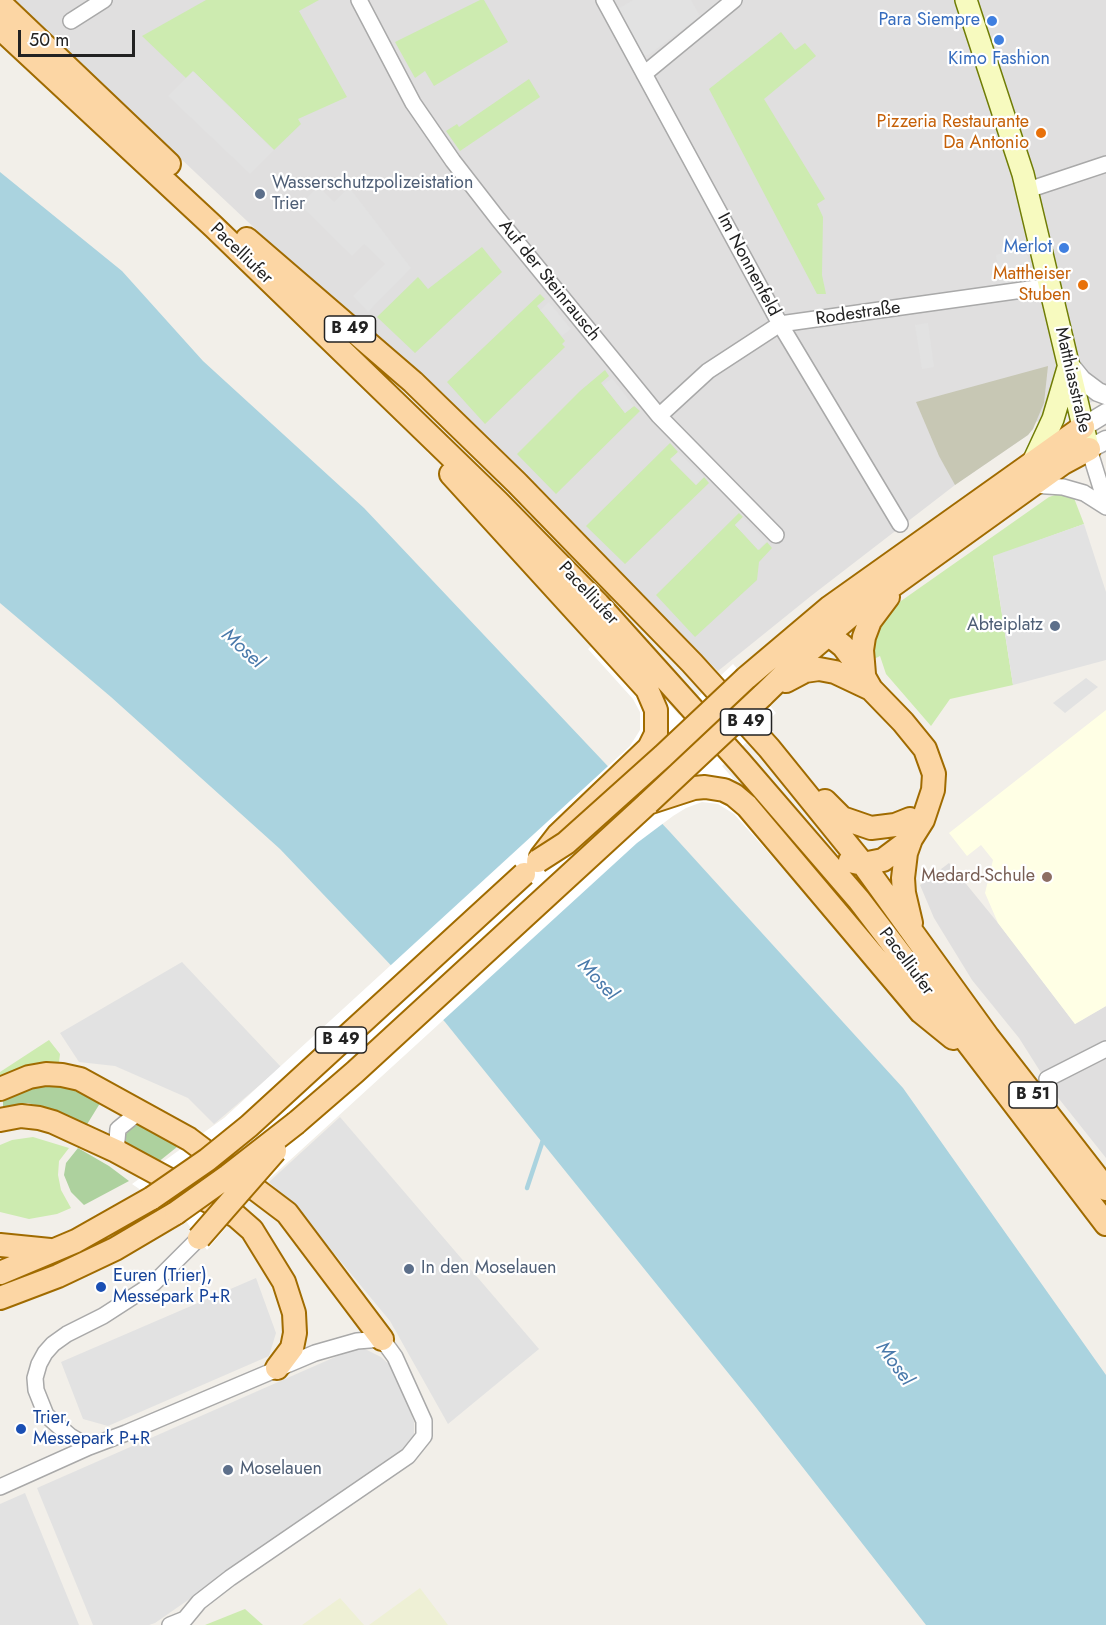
<!DOCTYPE html>
<html>
<head>
<meta charset="utf-8">
<style>
  body { margin:0 }
  #map { position:relative; width:1106px; height:1625px; overflow:hidden; background:#f2efe9; font-family:Jost,sans-serif }
  canvas { display:block }
  .scale { position:absolute; left:18px; top:30px; width:117px; height:27px; box-sizing:border-box; border:3px solid #222; border-top:0; padding-left:8px; font-size:18px; line-height:21px; white-space:nowrap; color:#222; -webkit-text-stroke:4px #fff; paint-order:stroke }
</style>
</head>
<body>
<div id="map">
<canvas width="1106" height="1625"></canvas>
<div class="scale">50 m</div>
</div>
<script>
const g = document.querySelector('canvas').getContext('2d');
g.lineJoin = 'round';
function paint(path, color) { g.fillStyle = color; g.fill(path, 'evenodd'); }
const shape = rows => new Path2D(rows.map(r => 'M' + r).join(''));
function stroke(path, color, width, dash) { g.strokeStyle = color; g.lineWidth = width; g.lineCap = dash ? 'butt' : 'round'; g.setLineDash(dash || []); g.stroke(path); }
function write(font, color, halo, rows, align = 'center') {
  g.font = font + ' Jost,sans-serif'; g.lineWidth = 4.5; g.setLineDash([]); g.textBaseline = 'middle'; g.strokeStyle = halo; g.fillStyle = color; for (const [text, x, y, turn = 0] of rows) {
    g.save(); g.translate(x, y); g.rotate((+turn || 0) * Math.PI / 180); g.textAlign = isNaN(turn) ? turn : align; if (halo) g.strokeText(text, 0, 0); g.fillText(text, 0, 0); g.restore();
  }
}
paint(shape([
  [12,0,1106,0,1106,397,1036,422,1028,435,955,485,811,596,718,671,403,360,280,252],
  [949,863,998,923,1075,1024,1106,1006,1106,1158,1052,1090,1019,1038,972,980,934,918,920,885]
]), '#e0dfdf');
paint(shape([
  [1106,710,1106,1006,1075,1024,998,923,985,893,993,860,981,845,967,856,949,833]
]), '#ffffe5');
paint(shape([
  [1048,366,1044,403,1033,429,1028,435,955,485,939,456,916,402]
]), '#c7c7b4');
paint(shape([
  [420,1588,448,1625,369,1625],
  [340,1598,364,1625,302,1625]
]), '#eef0d5');
paint(shape([
  [206,0,319,0,299,11,347,97,298,119,301,124,274,150,194,72,186,78,142,36],
  [480,0,484,0,508,42,434,86,425,71,415,78,395,42],
  [781,32,795,50,805,43,816,56,764,99,825,199,817,204,823,217,822,275,826,294,817,294,709,89],
  [529,79,540,97,460,151,446,131,457,124,459,127],
  [482,247,502,272,415,353,377,317,418,277,428,289],
  [540,294,545,299,537,306,565,341,562,344,565,347,485,424,447,382],
  [605,370,609,376,601,383,625,413,634,406,640,411,556,494,517,454,580,391],
  [670,443,678,452,671,460,696,485,704,477,709,483,625,564,586,526],
  [1064,492,1074,498,1084,524,993,557,1013,685,950,699,931,726,886,674,880,656,874,659,871,644,877,625,891,608,1049,497],
  [739,513,743,517,735,525,759,550,767,542,772,548,759,562,757,580,695,637,656,595],
  [49,1040,60,1054,59,1062,50,1069,0,1086,0,1072],
  [33,1137,69,1148,59,1161,58,1175,61,1190,71,1208,57,1214,29,1219,0,1212,0,1145,12,1140],
  [245,1609,263,1625,205,1625]
]), '#cdebb0');
paint(shape([
  [60,1085,102,1100,86,1126,63,1113,28,1103,3,1108,3,1096,31,1087],
  [143,1120,182,1143,157,1163,126,1146,124,1136,132,1128],
  [78,1148,109,1166,129,1181,84,1205,71,1192,64,1175,66,1163]
]), '#add19e');
paint(shape([
  [633,0,691,0,700,16,650,54,643,56,618,9],
  [193,71,274,150,250,174,168,96],
  [318,186,334,202,349,187,411,268,368,312,353,296,385,264,364,244,352,256,300,205],
  [1025,247,1030,266,1027,281,1000,284,996,255],
  [549,302,571,329,562,336,540,310],
  [928,323,934,367,922,369,915,325],
  [612,378,634,406,625,413,603,385],
  [678,452,704,477,696,485,670,459],
  [743,517,767,542,758,550,735,525],
  [1084,524,1106,592,1106,660,1013,685,993,556],
  [1086,678,1098,687,1065,713,1053,703],
  [182,962,281,1067,214,1124,188,1098,115,1066,79,1062,60,1033],
  [340,1117,539,1349,448,1424,390,1321,304,1217,269,1182],
  [256,1278,276,1333,269,1356,108,1426,83,1419,61,1362],
  [365,1349,381,1357,393,1368,414,1422,414,1437,403,1451,155,1623,149,1625,93,1625,37,1488,351,1350],
  [25,1493,79,1625,0,1625,0,1504]
]), '#e2e2e2');
paint(shape([
  [0,172,122,271,203,361,364,508,670,832,903,1088,1106,1375,1106,1625,926,1625,754,1405,445,1022,280,849,111,697,0,603]
]), '#aad3df');
paint(shape([
  [605,634,679,715,733,664,762,696,776,713,722,766,800,855,784,870,734,814,718,804,702,802,686,808,673,816,637,843,277,1172,261,1186,207,1250,186,1221,132,1184,224,1118,630,746,640,730,640,712,633,699,588,649]
]), '#fff');
stroke(shape([
  [527,1188,544,1137]
]), '#aad3df', 4.5);
const minor = shape([
  [359,0,413,103,453,161,498,219,659,416,776,535],
  [604,0,780,324,900,524],
  [71,21,104,0],
  [644,74,734,0],
  [1028,190,1106,164],
  [659,416,708,371,780,324,1051,286],
  [1089,449,1106,504],
  [1032,485,1063,487,1084,493,1106,507],
  [1047,1079,1106,1049],
  [116,1151,118,1129,140,1111],
  [89,1447,70,1436,46,1415,36,1390,35,1378,39,1364,45,1353,53,1344,67,1334,103,1316,154,1283,199,1238],
  [0,1487,89,1447,126,1433,315,1353,357,1341,382,1339,395,1357,424,1421,424,1436,408,1456,230,1578,199,1602,185,1619,170,1625]
]);
const tertiary = shape([
  [1069,364,1082,380,1098,392,1106,395],
  [1083,427,1106,413],
  [1089,449,1106,440]
]);
const secondary = shape([
  [966,0,1023,174,1087,443],
  [1033,462,1053,419,1068,368]
]);
const primary = shape([
  [0,3,169,164],
  [0,28,214,227,498,502,598,604,740,762,859,900,1106,1224],
  [247,239,413,382,517,483,692,663,769,748,863,864,988,1037,1106,1189],
  [451,474,647,689,656,710,656,734,649,748,558,835,541,857],
  [813,631,833,638,843,646,858,666,871,689,903,722,925,749,934,774,933,790,923,820,911,839,883,860,863,864,850,861],
  [864,674,862,650,864,637,870,621,888,597],
  [746,678,830,607,1083,427],
  [786,681,805,671,819,669,835,672,871,689],
  [762,696,803,656,850,616,1063,463,1089,449],
  [825,801,842,818,871,828,895,825,910,819],
  [911,839,906,853,903,878,904,893,911,923],
  [0,1089,29,1077,46,1074,62,1075,80,1079,189,1139,287,1213,382,1339],
  [0,1120,21,1116,39,1118,53,1122,116,1151,236,1216,252,1230,284,1282,294,1313,295,1333,292,1348,277,1368],
  [296,1123,355,1072,648,803,694,788,705,787,724,790,734,795,747,806,921,1012,953,1038],
  [0,1245,50,1250],
  [0,1273,76,1241,152,1198],
  [0,1298,58,1276,115,1249,176,1213]
]);
stroke(minor, '#a9a9a9', 18);
stroke(tertiary, '#a9a9a9', 21);
stroke(secondary, '#707d05', 24);
stroke(primary, '#a06b00', 26);
stroke(minor, '#fff', 15);
stroke(tertiary, '#fff', 18);
stroke(secondary, '#f7fabf', 21);
stroke(primary, '#fcd6a4', 22);
const primaryBridge = shape([
  [648,803,762,696],
  [538,861,566,843,663,756,746,678],
  [152,1198,207,1160,249,1126,524,874],
  [176,1213,228,1176,296,1123],
  [199,1238,275,1151]
]);
stroke(primaryBridge, '#a06b00', 26, []);
stroke(primaryBridge, '#fcd6a4', 22);
for (const [x, y, r, color] of [
  [992,21,6,"#3f7fe0"],
  [999,40,6,"#3f7fe0"],
  [1041,133,6,"#e8710a"],
  [260,194,6,"#5c6f8a"],
  [1064,248,6,"#3f7fe0"],
  [1083,285,6,"#e8710a"],
  [1055,626,6,"#5c6f8a"],
  [1047,877,6,"#8d6e63"],
  [409,1269,6,"#5c6f8a"],
  [101,1287,6,"#1a4fb4"],
  [21,1429,6,"#1a4fb4"],
  [228,1470,6,"#5c6f8a"]
]) { const dot = new Path2D(); dot.arc(x, y, r, 0, 2 * Math.PI); g.fillStyle = color; g.fill(dot); stroke(dot, '#fff', 2); }
for (const [x, y, w] of [
  [350,329,51],
  [746,722,51],
  [341,1040,51],
  [1033,1095,48]
]) { const box = new Path2D(); box.roundRect(x - w / 2, y - 13, w, 26, 4.5); g.fillStyle = '#fff'; g.fill(box); stroke(box, '#222', 1.5); }
write('bold 16px', '#222', null, [
  ["B 49",350,329],
  ["B 49",746,722],
  ["B 49",341,1040],
  ["B 51",1033,1095]
]);
write('18px', '#366cbe', '#fff', [
  ["Para Siempre",980,21],
  ["Kimo Fashion",999,60,"center"],
  ["Merlot",1052,248]
], 'right');
write('18px', '#c56008', '#fff', [
  ["Pizzeria Restaurante",1029,123],
  ["Da Antonio",1029,144],
  ["Mattheiser",1071,275],
  ["Stuben",1071,296]
], 'right');
write('18px', '#4e5e75', '#fff', [
  ["Wasserschutzpolizeistation",272,184],
  ["Trier",272,205],
  ["Abteiplatz",1043,626,"right"],
  ["In den Moselauen",421,1269],
  ["Moselauen",240,1470]
], 'left');
write('18px', '#222', '#fff', [
  ["Pacelliufer",241,254,44],
  ["Im Nonnenfeld",748,265,62],
  ["Auf der Steinrausch",549,281,51],
  ["Rodestraße",858,314,-8],
  ["Matthiasstraße",1072,380,77],
  ["Pacelliufer",588,594,47],
  ["Pacelliufer",906,962,53]
]);
write('18px', '#785e54', '#fff', [
  ["Medard-Schule",1035,877]
], 'right');
write('18px', '#164399', '#fff', [
  ["Euren (Trier),",113,1277],
  ["Messepark P+R",113,1298],
  ["Trier,",33,1419],
  ["Messepark P+R",33,1440]
], 'left');
write('italic 20px', '#4a7aab', '#fff', [
  ["Mosel",242,649,42],
  ["Mosel",597,980,47],
  ["Mosel",894,1364,54]
]);
</script>
</body>
</html>
